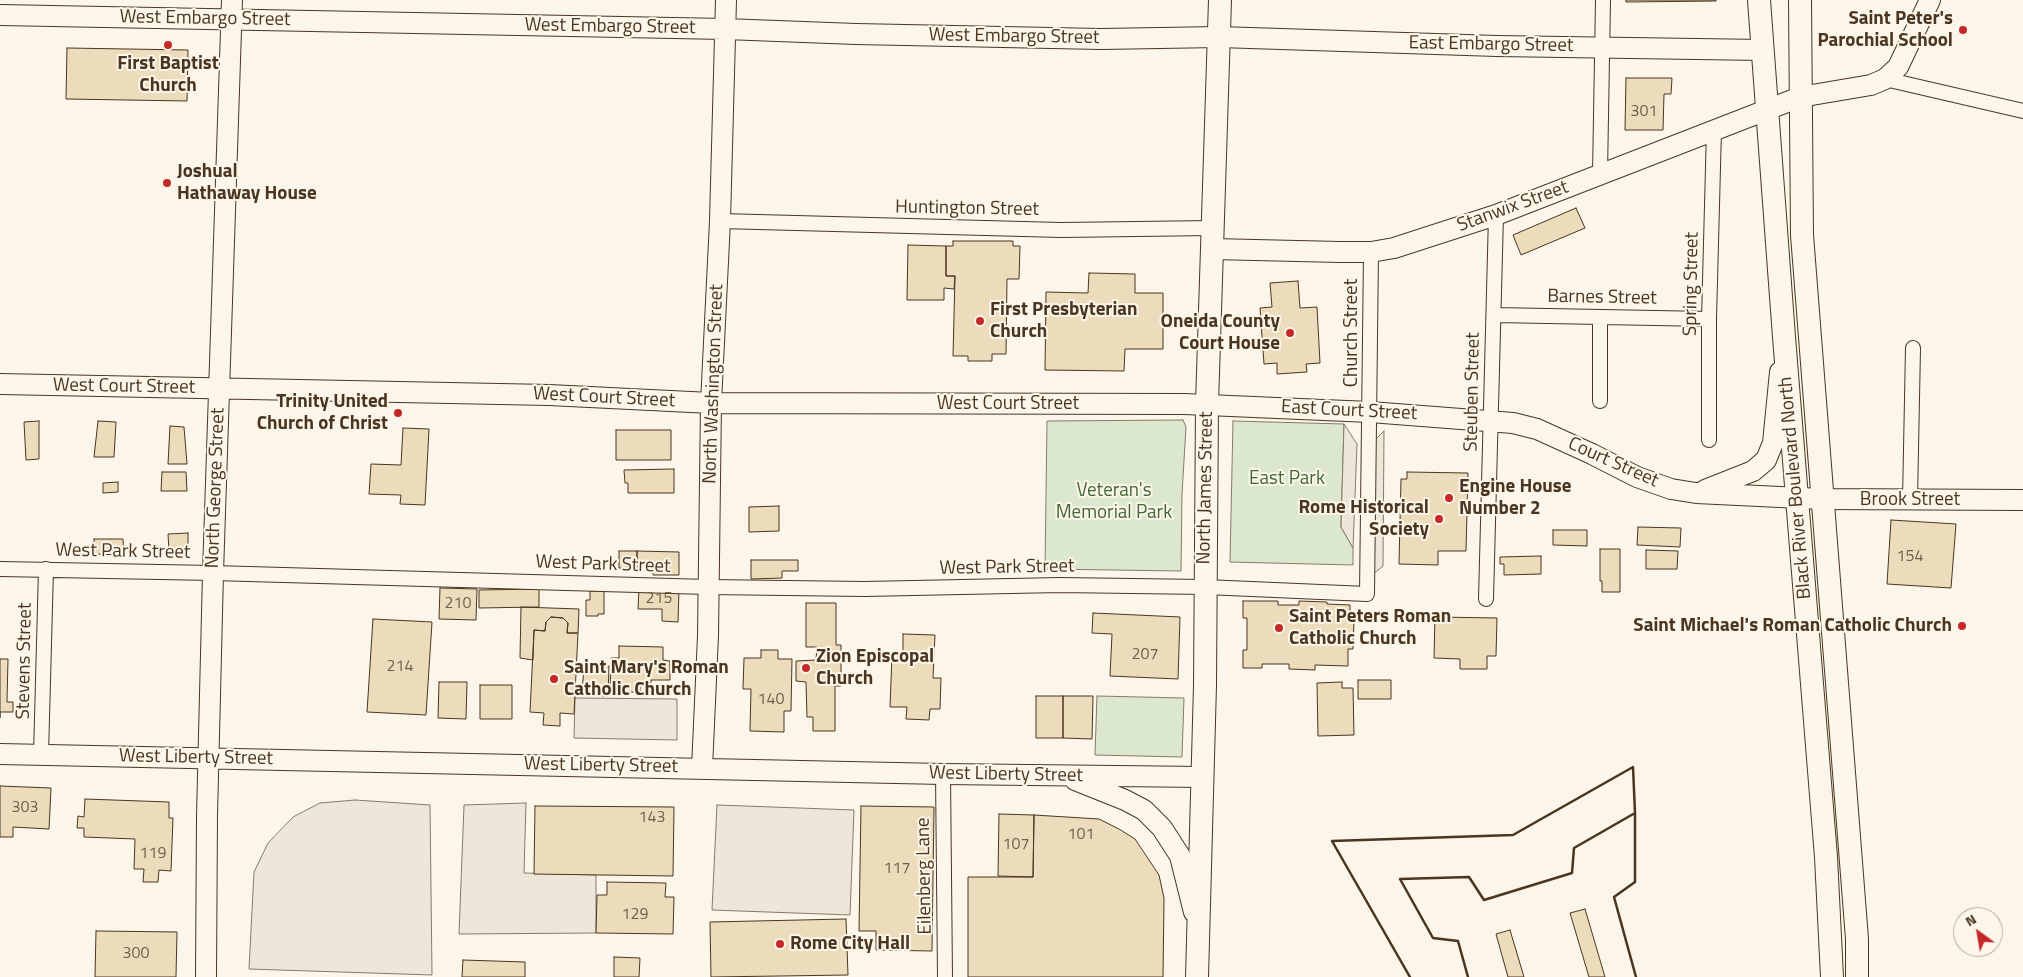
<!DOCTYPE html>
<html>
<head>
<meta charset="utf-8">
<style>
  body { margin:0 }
  #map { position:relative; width:2023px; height:977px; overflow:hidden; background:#fbf6e9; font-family:"Titillium Web",sans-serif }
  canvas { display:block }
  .north { position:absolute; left:1953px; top:907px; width:50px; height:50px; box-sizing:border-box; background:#fbf6e9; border:1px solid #b4a999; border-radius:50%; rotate:328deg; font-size:14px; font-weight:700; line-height:20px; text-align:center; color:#4a3520 }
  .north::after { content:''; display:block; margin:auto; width:18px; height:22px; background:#c62828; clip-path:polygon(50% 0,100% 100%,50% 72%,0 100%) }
</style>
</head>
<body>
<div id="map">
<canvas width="2023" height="977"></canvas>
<div class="north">N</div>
</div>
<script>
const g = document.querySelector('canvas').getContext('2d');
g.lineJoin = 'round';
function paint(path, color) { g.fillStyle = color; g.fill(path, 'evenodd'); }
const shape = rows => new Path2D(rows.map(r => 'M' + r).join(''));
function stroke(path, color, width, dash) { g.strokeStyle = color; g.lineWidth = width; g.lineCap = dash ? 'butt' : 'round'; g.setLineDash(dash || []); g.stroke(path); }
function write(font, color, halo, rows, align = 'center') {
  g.font = font + ' "Titillium Web",sans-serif'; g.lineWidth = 4; g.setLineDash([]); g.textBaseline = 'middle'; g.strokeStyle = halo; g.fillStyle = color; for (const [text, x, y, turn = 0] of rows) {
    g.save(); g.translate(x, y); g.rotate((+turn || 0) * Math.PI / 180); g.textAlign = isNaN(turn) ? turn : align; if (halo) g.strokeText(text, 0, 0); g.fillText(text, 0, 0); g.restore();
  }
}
const green = shape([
  [1183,420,1186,427,1182,494,1181,571,1045,569,1047,421,1183,420],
  [1233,421,1344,424,1341,527,1353,548,1353,565,1230,562,1233,421],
  [1097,696,1184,698,1182,757,1095,755,1097,696]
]);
paint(green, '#dce7d0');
stroke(green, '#887966', 1);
const parking = shape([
  [1344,424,1357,444,1353,548,1341,527,1344,424],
  [1384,431,1383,566,1372,575,1372,443,1384,431],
  [575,698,677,699,677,740,574,738,575,698],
  [355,800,430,805,432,975,249,969,254,872,268,843,293,817,320,803,355,800],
  [526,803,524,873,596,875,596,933,459,934,464,805,526,803],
  [717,805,854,810,850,915,712,910,717,805]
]);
paint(parking, '#ede7d9');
stroke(parking, '#887966', 1);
const building = shape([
  [1626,0,1716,0,1716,1,1626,2,1626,0],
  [67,48,188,50,187,101,66,99,67,48],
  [1626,78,1672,78,1671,94,1664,94,1663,130,1625,130,1626,78],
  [1576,208,1585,228,1521,255,1513,235,1576,208],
  [953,241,1013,241,1013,246,1020,246,1019,279,1007,279,1006,354,992,354,992,361,968,361,968,356,953,356,955,276,946,276,946,246,953,246,953,241],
  [908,245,946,246,946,276,955,276,954,289,944,288,944,300,907,300,908,245],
  [1089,273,1135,274,1135,293,1163,293,1163,349,1125,349,1124,371,1045,370,1046,292,1088,293,1089,273],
  [1298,281,1300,308,1317,307,1320,363,1306,364,1307,372,1277,374,1277,363,1264,364,1260,308,1272,307,1270,283,1298,281],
  [39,421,39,459,26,460,24,422,39,421],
  [98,421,116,422,114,457,94,457,98,421],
  [170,426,184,427,187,464,168,464,170,426],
  [403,428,429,429,425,505,400,504,401,495,369,494,371,464,401,465,403,428],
  [616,430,671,430,671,460,616,460,616,430],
  [674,469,674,493,628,493,628,483,625,483,624,470,674,469],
  [162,472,186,472,187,491,161,491,162,472],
  [1407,472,1468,473,1466,551,1438,551,1438,565,1399,564,1401,479,1407,479,1407,472],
  [118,482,118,492,103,493,103,483,118,482],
  [779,506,779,531,749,532,749,507,779,506],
  [1891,520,1956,524,1951,588,1887,584,1891,520],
  [1638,527,1681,528,1680,547,1637,545,1638,527],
  [1553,530,1587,530,1587,546,1553,545,1553,530],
  [188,533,188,552,169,551,168,534,188,533],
  [94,539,123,539,124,555,94,554,94,539],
  [1600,549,1620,549,1620,592,1602,592,1602,581,1600,581,1600,549],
  [1646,550,1678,551,1677,569,1646,569,1646,550],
  [619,551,637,551,637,568,619,568,619,551],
  [637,551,679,552,679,575,653,575,653,564,637,564,637,551],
  [1541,556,1541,574,1504,575,1504,564,1500,564,1500,557,1541,556],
  [751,560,798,560,798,571,782,571,782,578,751,579,751,560],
  [440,588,477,589,476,620,439,619,440,588],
  [639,588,679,589,678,622,662,621,662,609,638,609,639,588],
  [539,589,539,607,479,608,479,590,539,589],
  [590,591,604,591,604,614,598,614,598,616,586,616,586,600,590,600,590,591],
  [1243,601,1278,601,1278,605,1299,605,1299,601,1327,602,1327,604,1350,605,1350,621,1354,621,1353,649,1348,649,1348,666,1315,665,1315,670,1289,669,1289,664,1262,664,1262,668,1243,668,1243,650,1247,650,1247,618,1243,618,1243,601],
  [806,603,836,603,836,645,841,645,841,686,835,686,835,731,813,731,813,717,807,717,806,682,796,681,796,661,816,660,817,647,806,647,806,603],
  [521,607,579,609,578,633,567,633,568,623,563,618,551,617,546,622,545,631,534,630,533,660,520,658,521,607],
  [1093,613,1180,617,1178,679,1110,676,1112,634,1092,633,1093,613],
  [551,617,563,618,568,623,567,633,578,633,574,714,560,713,560,726,543,725,544,713,530,712,534,630,545,631,546,622,551,617],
  [1435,617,1497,618,1496,656,1487,656,1487,669,1460,669,1460,659,1434,658,1435,617],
  [373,619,432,622,426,715,367,712,373,619],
  [903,634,935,635,933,678,941,678,940,709,930,709,929,720,906,719,907,707,890,707,892,655,903,656,903,634],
  [619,646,663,647,663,660,670,661,670,680,651,680,651,683,640,683,640,692,610,692,611,658,619,658,619,646],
  [761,650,778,650,778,659,792,659,791,711,784,711,784,732,750,731,751,689,743,689,744,658,761,658,761,650],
  [0,659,8,659,7,702,13,702,13,712,0,712,0,718,0,659],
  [584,665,609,666,608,696,582,695,584,665],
  [1358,680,1391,680,1391,699,1358,699,1358,680],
  [439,682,467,682,466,719,438,718,439,682],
  [1342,682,1342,688,1353,688,1354,735,1318,736,1317,683,1342,682],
  [480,685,512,685,512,719,480,719,480,685],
  [1036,696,1063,696,1063,738,1036,738,1036,696],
  [1063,696,1093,696,1092,739,1063,738,1063,696],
  [0,786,51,788,49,829,13,827,13,837,0,837,0,786],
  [85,799,169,802,169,818,173,818,171,871,159,870,158,882,143,882,144,869,134,869,135,839,84,837,84,828,77,828,78,816,84,817,85,799],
  [535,806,674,807,673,876,534,874,535,806],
  [861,806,934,807,932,951,876,950,876,931,859,931,861,806],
  [999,814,1034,815,1033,877,998,876,999,814],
  [1034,815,1099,819,1119,829,1135,839,1159,875,1164,898,1163,977,968,977,968,877,1033,877,1034,815],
  [607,882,666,883,665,897,674,897,673,934,596,933,597,895,607,895,607,882],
  [1585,909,1605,977,1589,977,1570,913,1585,909],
  [846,919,848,975,711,977,710,922,846,919],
  [1510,930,1524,977,1508,977,1496,934,1510,930],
  [96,931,177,932,176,977,95,977,96,931],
  [614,957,640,958,639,977,614,977,614,957],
  [463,960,525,962,525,977,462,977,463,960]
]);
paint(building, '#ecdcbc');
stroke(building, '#4a3520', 1);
const street = shape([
  [1885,79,2023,111],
  [1600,174,1603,0],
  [720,221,1061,230,1212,228],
  [1494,315,1709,319],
  [1600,401,1600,317],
  [1709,440,1709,319,1714,129],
  [1910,500,1913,348],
  [0,569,213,573,708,587,864,589,1060,585,1205,587,1367,594,1371,252],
  [1486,599,1496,215],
  [41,755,46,569],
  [943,774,945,977]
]);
const secondary = shape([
  [0,15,725,29,856,34,1101,39,1219,37,1497,46,1763,50],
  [1212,249,1340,252,1371,252,1394,248,1496,215,1800,97,1871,85,1885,79,1898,67,1930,0],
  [0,384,549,395,711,403,1184,404,1370,412,1513,423,1537,429,1592,454,1637,477,1671,489,1696,493,1822,499,2023,500],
  [1705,490,1753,471,1766,460,1773,443,1780,372],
  [0,754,943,774,1202,777],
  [702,768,708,636,711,403,720,221,726,0],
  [1075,780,1125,800,1144,810,1162,828,1180,856,1194,912],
  [206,977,207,816,213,573,232,0]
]);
const primary = shape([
  [1759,0,1784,337,1826,857,1832,977],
  [1800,0,1802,235,1857,939,1857,977],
  [1197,977,1205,685,1207,404,1220,0]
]);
stroke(street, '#4a3520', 16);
stroke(secondary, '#4a3520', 22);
stroke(primary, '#4a3520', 24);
stroke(street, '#fbf6e9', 14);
stroke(secondary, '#fbf6e9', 20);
stroke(primary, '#fbf6e9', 22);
stroke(shape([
  [1410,977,1332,841,1513,835,1633,767,1635,813],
  [1468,977,1458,941,1433,938,1400,879,1469,877,1484,900,1572,873,1574,848,1635,813,1635,882,1614,897,1636,977]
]), '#4a3520', 2.5);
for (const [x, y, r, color] of [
  [1963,30,5,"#c62828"],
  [168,45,5,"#c62828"],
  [167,183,5,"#c62828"],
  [980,321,5,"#c62828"],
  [1290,333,5,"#c62828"],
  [398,413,5,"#c62828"],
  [1449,498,5,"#c62828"],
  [1439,519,5,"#c62828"],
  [1962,626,5,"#c62828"],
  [1279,628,5,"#c62828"],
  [806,668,5,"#c62828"],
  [554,679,5,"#c62828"],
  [780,944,5,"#c62828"]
]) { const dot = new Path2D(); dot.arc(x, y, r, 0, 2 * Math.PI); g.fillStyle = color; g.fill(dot); stroke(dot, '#fbf6e9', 2); }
write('16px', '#725f47', null, [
  ["301",1644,112],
  ["154",1910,557],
  ["215",659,599],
  ["210",458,604],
  ["207",1145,655],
  ["214",400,667],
  ["140",771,700],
  ["303",25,808],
  ["143",652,818],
  ["101",1081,835],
  ["107",1016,845],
  ["119",153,854],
  ["117",897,869],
  ["129",635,915],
  ["300",136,954]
]);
write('19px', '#4a3520', '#fbf6e9', [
  ["West Embargo Street",205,19,1],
  ["West Embargo Street",610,27,1],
  ["West Embargo Street",1014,37,1],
  ["East Embargo Street",1491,45,1],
  ["Stanwix Street",1513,207,-20],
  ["Huntington Street",967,209,1],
  ["Spring Street",1692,284,-89],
  ["Barnes Street",1602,298,1],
  ["Church Street",1352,333,-90],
  ["North Washington Street",714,384,-88],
  ["West Court Street",124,387,1],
  ["Steuben Street",1473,392,-89],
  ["West Court Street",604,398,3],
  ["West Court Street",1008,404],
  ["East Court Street",1349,411,3],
  ["Court Street",1613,463,24],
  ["North George Street",216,488,-88],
  ["North James Street",1206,488,-89],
  ["Black River Boulevard North",1796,488,-95],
  ["Brook Street",1910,500],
  ["West Park Street",123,552,1],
  ["West Park Street",603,565,2],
  ["West Park Street",1007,568,-1],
  ["Stevens Street",25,661,-89],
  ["West Liberty Street",196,758,1],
  ["West Liberty Street",601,766,1],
  ["West Liberty Street",1006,775,1],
  ["Eilenberg Lane",925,876,-91]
]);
write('bold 19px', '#4a3520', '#fbf6e9', [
  ["Saint Peter's",1953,19,"right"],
  ["Parochial School",1953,41,"right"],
  ["First Baptist",168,64,"center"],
  ["Church",168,86,"center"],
  ["Joshual",177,172],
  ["Hathaway House",177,194],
  ["First Presbyterian",990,310],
  ["Church",990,332],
  ["Oneida County",1280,322,"right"],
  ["Court House",1280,344,"right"],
  ["Trinity United",388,402,"right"],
  ["Church of Christ",388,424,"right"],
  ["Engine House",1459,487],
  ["Number 2",1459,509],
  ["Rome Historical",1429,508,"right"],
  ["Society",1429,530,"right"],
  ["Saint Peters Roman",1289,617],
  ["Catholic Church",1289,639],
  ["Saint Michael's Roman Catholic Church",1952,626,"right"],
  ["Zion Episcopal",816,657],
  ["Church",816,679],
  ["Saint Mary's Roman",564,668],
  ["Catholic Church",564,690],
  ["Rome City Hall",790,944]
], 'left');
write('19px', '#436837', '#fbf6e9', [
  ["East Park",1287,479],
  ["Veteran's",1114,491],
  ["Memorial Park",1114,513]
]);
</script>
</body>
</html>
